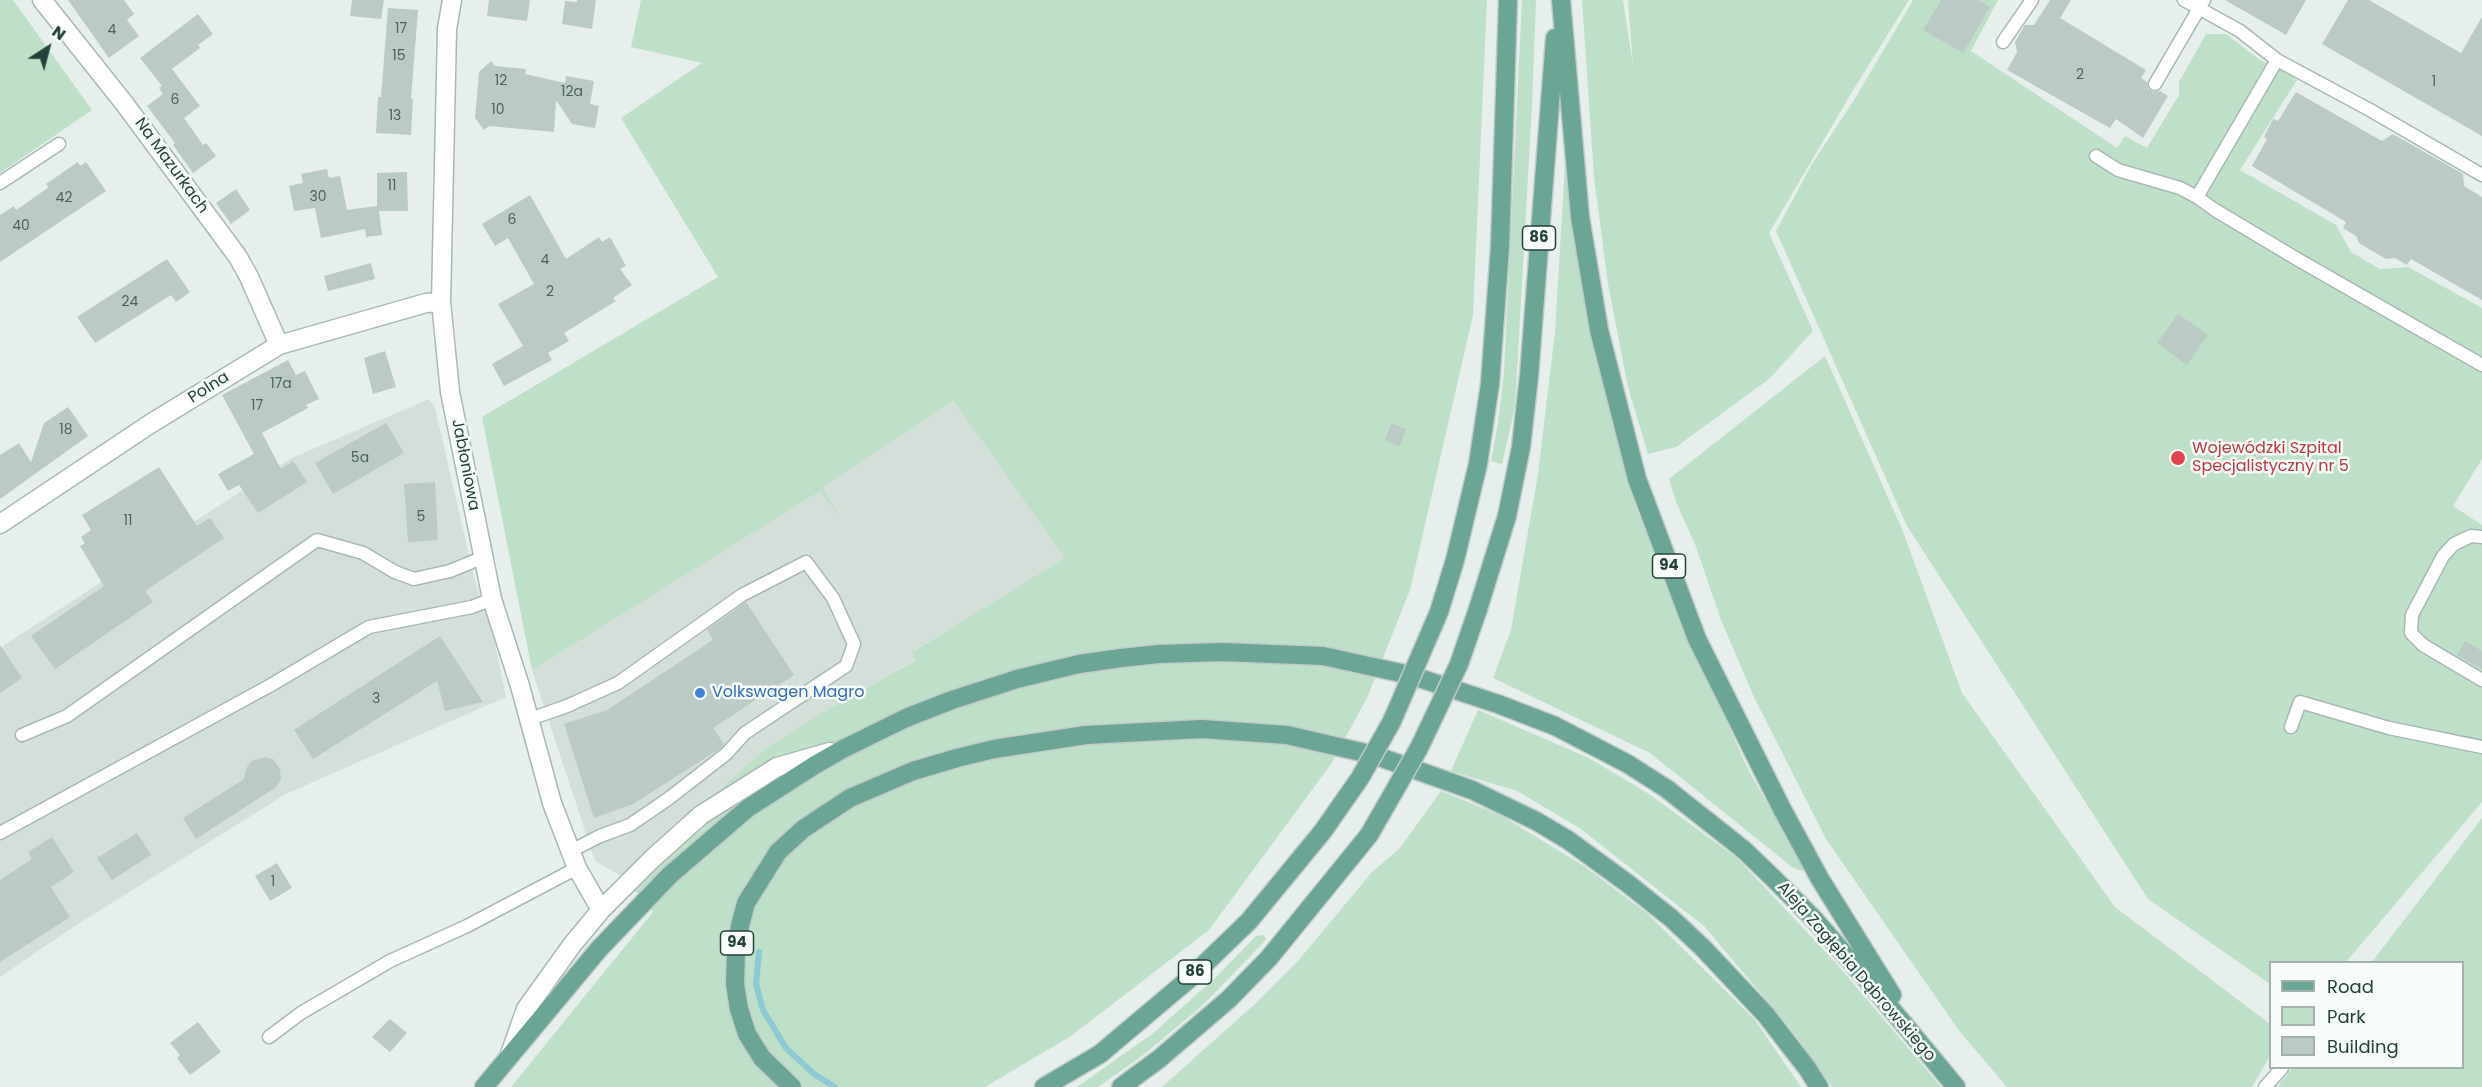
<!DOCTYPE html>
<html>
<head>
<meta charset="utf-8">
<style>
  body { margin:0 }
  #map { position:relative; width:2482px; height:1087px; overflow:hidden; background:#e6efeb; font-family:Poppins,sans-serif }
  canvas { display:block }
  .legend { position:absolute; left:2269px; top:961px; width:195px; height:108px; box-sizing:border-box; background:#f7fbf9; border:2px solid #a3b1ad; margin:0; padding:8px 10px; list-style:none; font-size:18px; color:#24423a }
  .legend li { display:flex; align-items:center; gap:12px; height:30px }
  .legend b { width:30px; border:2px solid #a3b1ad }
  .north { position:absolute; left:18px; top:18px; width:60px; height:60px; -webkit-text-stroke:4px #f7fbf9; paint-order:stroke; rotate:36deg; font-size:16px; font-weight:700; line-height:24px; text-align:center; color:#24423a }
  .north::after { content:''; display:block; margin:auto; width:21px; height:27px; background:#24423a; clip-path:polygon(50% 0,100% 100%,50% 72%,0 100%) }
</style>
</head>
<body>
<div id="map">
<canvas width="2482" height="1087"></canvas>
<ul class="legend">
<li><b style="height:8px;background:#6aa596"></b>Road</li>
<li><b style="height:16px;background:#bfe0c8"></b>Park</li>
<li><b style="height:16px;background:#bbcac4"></b>Building</li>
</ul>
<div class="north">N</div>
</div>
<script>
const g = document.querySelector('canvas').getContext('2d');
g.lineJoin = 'round';
function paint(path, color) { g.fillStyle = color; g.fill(path, 'evenodd'); }
const shape = rows => new Path2D(rows.map(r => 'M' + r).join(''));
function stroke(path, color, width, dash) { g.strokeStyle = color; g.lineWidth = width; g.lineCap = dash ? 'butt' : 'round'; g.setLineDash(dash || []); g.stroke(path); }
function write(font, color, halo, rows, align = 'center') {
  g.font = font + ' Poppins,sans-serif'; g.lineWidth = 5; g.setLineDash([]); g.textBaseline = 'middle'; g.strokeStyle = halo; g.fillStyle = color; for (const [text, x, y, turn = 0] of rows) {
    g.save(); g.translate(x, y); g.rotate((+turn || 0) * Math.PI / 180); g.textAlign = isNaN(turn) ? turn : align; if (halo) g.strokeText(text, 0, 0); g.fillText(text, 0, 0); g.restore();
  }
}
paint(shape([
  [429,399,435,408,475,581,492,629,506,697,286,794,75,926,0,977,0,648,292,458],
  [955,401,1066,558,913,651,917,659,821,713,623,877,595,861,532,670]
]), '#d4dfda');
paint(shape([
  [0,0,13,0,92,110,0,173],
  [641,0,1487,0,1473,315,1410,590,1367,698,1331,764,1209,930,1071,1036,985,1087,511,1087,653,912,624,877,764,750,821,713,916,660,912,652,1065,558,954,401,822,487,840,517,820,491,532,670,482,417,718,277,621,118,702,63,631,47],
  [1522,0,1536,0,1532,106,1515,407,1502,464,1491,461,1498,423,1504,372],
  [1582,0,1623,0,1633,65,1628,0,1909,0,1852,92,1769,233,1813,331,1769,379,1676,447,1648,454,1628,387,1608,284,1594,177],
  [1913,0,1998,0,1971,51,2117,148,2125,136,2147,148,2179,95,2179,82,2206,34,2226,34,2260,60,2291,73,2297,80,2240,170,2336,225,2351,252,2380,269,2408,267,2482,308,2482,459,2453,506,2482,525,2482,802,2346,962,2270,962,2270,984,2148,899,1907,526,1776,231,1812,164,1856,97],
  [1566,148,1596,355,1637,510,1694,649,1747,767,1804,870,1801,871,1792,867,1650,753,1493,678,1511,630,1538,474,1555,332],
  [1825,356,1902,529,1962,693,2115,907,2270,1024,2270,1056,2252,1087,2007,1087,1960,1032,1826,839,1754,697,1721,620,1695,544,1676,502,1669,479],
  [1478,710,1589,758,1649,794,1737,858,1836,963,1941,1087,1832,1087,1797,1037,1705,927,1581,829,1517,791,1451,771],
  [1441,791,1502,816,1584,866,1648,914,1755,1020,1801,1087,1162,1087,1256,1003,1298,961,1372,872,1400,848],
  [2482,818,2482,1087,2277,1087,2292,1068,2462,1068,2462,962,2372,962],
  [1264,935,1266,939,1262,944,1202,1006,1142,1056,1098,1087,1077,1087,1152,1034,1214,979,1256,936]
]), '#bfe0c8');
stroke(shape([
  [759,952,756,984,763,1010,786,1048,814,1074,835,1087]
]), '#8ec9d4', 6);
paint(shape([
  [68,0,124,0,134,14,127,20,139,36,109,58],
  [352,0,384,0,381,19,350,16],
  [489,0,530,0,527,21,487,16],
  [577,0,596,0,592,29,562,24,565,1,577,2],
  [1941,0,1978,0,1990,7,1963,53,1923,30],
  [2050,0,2071,0,2060,18,2146,70,2141,78,2147,82,2148,89,2154,92,2160,91,2168,96,2143,138,2116,119,2110,128,2007,70,2017,52,2015,42,2025,25,2034,25],
  [2225,0,2306,0,2286,35],
  [2348,0,2369,0,2461,53,2482,17,2482,136,2322,44],
  [388,8,418,10,411,99,413,99,411,135,376,133,378,97,381,97],
  [198,14,213,34,198,45,200,48,172,69,200,106,184,118,203,145,206,143,216,156,193,173,173,145,175,143,147,106,163,94,159,88,162,86,140,58],
  [491,61,495,66,526,69,525,74,565,83,566,76,594,81,590,104,599,106,595,128,572,124,556,100,554,132,489,126,484,130,475,118,479,72],
  [2296,92,2382,141,2393,134,2463,174,2464,186,2482,197,2482,300,2411,259,2407,265,2395,258,2386,259,2359,243,2356,236,2343,228,2346,222,2252,166,2267,139,2264,137,2273,119,2278,121],
  [78,162,80,166,86,162,106,191,0,262,0,215,14,206,16,210,22,206,49,187,46,184],
  [327,169,329,178,340,176,347,210,377,206,377,173,407,172,408,211,379,211,382,235,366,237,365,229,321,238,315,208,294,211,289,186,303,183,301,174],
  [236,189,250,210,231,224,216,203],
  [530,195,566,259,599,237,602,242,610,237,626,266,620,269,632,285,613,298,616,301,564,333,569,341,548,353,552,360,504,386,492,364,523,346,498,304,534,284,508,238,495,246,482,224],
  [167,259,190,292,176,302,171,295,95,343,77,317],
  [371,263,375,279,328,291,324,276],
  [2178,314,2208,335,2187,365,2157,343],
  [385,351,396,387,373,394,364,358],
  [288,360,296,375,305,371,319,399,306,405,308,408,262,433,281,469,293,461,307,482,258,513,239,485,228,491,218,474,254,454,222,395],
  [68,407,88,436,0,499,0,455,19,443,31,462,44,423],
  [386,423,404,453,333,494,315,463],
  [1391,423,1406,429,1400,446,1385,441],
  [159,467,197,526,210,518,224,538,145,591,153,602,55,669,31,636,104,586,80,546,85,543,81,537,91,530,82,515],
  [435,482,438,540,408,542,404,484],
  [746,602,794,675,713,728,724,744,721,748,633,804,594,818,564,724,607,710,713,640,707,630],
  [440,636,483,702,445,711,437,681,313,759,294,730],
  [2465,641,2482,651,2482,669,2457,655],
  [0,645,22,678,0,693],
  [266,757,273,759,280,769,281,779,276,787,196,839,183,818,244,779,246,769,251,761],
  [137,833,151,855,112,880,97,858],
  [52,837,74,872,51,887,70,917,0,962,0,880,32,859,28,852],
  [277,863,292,888,270,901,255,876],
  [390,1019,407,1033,390,1052,372,1037],
  [198,1022,221,1052,190,1075,177,1058,180,1055,170,1043]
]), '#bbcac4');
const lane = shape([
  [2184,0,2240,31,2277,60,2197,197,2215,210,2297,259,2482,365],
  [2003,42,2032,0],
  [2277,60,2370,110,2482,175],
  [2155,84,2204,0],
  [2096,156,2118,170,2180,188,2197,197],
  [0,183,59,144],
  [2482,537,2471,536,2454,544,2443,556,2412,615,2411,633,2423,645,2482,680],
  [530,719,567,706,618,683,742,595,806,562,833,598,854,644,846,666,745,733,726,754,668,799,630,825,600,836,571,851],
  [2291,727,2300,702,2389,728,2482,747],
  [22,735,67,716,317,540,363,553,395,572,414,579,450,571,484,557],
  [0,833,271,685,369,627,472,607,492,599],
  [269,1037,301,1013,390,961,467,926,577,868],
  [2265,1087,2282,1068]
]);
const street = shape([
  [42,0,124,103,238,257,249,277,279,345],
  [452,0,447,29,441,302,450,392,492,599,520,686,552,803,577,868,601,910],
  [0,524,150,424,279,345,426,303,441,302],
  [510,1054,526,1009,572,945,601,910,652,859,701,815,777,767,830,752]
]);
const primary = shape([
  [1561,0,1580,217,1599,330,1637,479,1697,639,1782,809,1820,879,1892,995],
  [1478,609,1507,516,1521,447,1529,376,1555,38],
  [1439,612,1455,560,1478,464,1490,384,1500,247,1508,0],
  [484,1087,599,949,670,875,748,808,815,765,843,749,906,718,952,700,1017,679,1079,664,1121,658,1159,654,1222,652,1323,656,1410,675,1498,704,1555,726,1628,764,1667,789,1744,850,1773,878,1813,918,1869,982,1956,1087],
  [792,1087,762,1058,747,1034,739,1009,735,984,736,952,740,926,746,903,778,852,803,829,850,798,913,771,957,758,994,749,1086,735,1202,729,1287,735,1374,755,1472,790,1536,821,1568,840,1627,883,1671,918,1703,948,1766,1015,1807,1068,1819,1087],
  [1044,1087,1100,1054,1189,979,1249,921,1323,831],
  [1121,1087,1159,1059,1229,999,1269,958,1369,835]
]);
stroke(lane, '#a8b8b2', 15);
stroke(street, '#a8b8b2', 21);
stroke(primary, '#c2cac8', 21);
stroke(lane, '#fff', 12);
stroke(street, '#fff', 18);
stroke(primary, '#6aa596', 18);
const primaryBridge = shape([
  [1323,831,1360,778,1392,721,1439,612],
  [1369,835,1419,748,1459,664,1478,609]
]);
stroke(primaryBridge, '#c2cac8', 21, []);
stroke(primaryBridge, '#6aa596', 18);
for (const [x, y, r, color] of [
  [2178,458,8,"#e0444e"],
  [700,693,6,"#3f7fe0"]
]) { const dot = new Path2D(); dot.arc(x, y, r, 0, 2 * Math.PI); g.fillStyle = color; g.fill(dot); stroke(dot, '#f7fbf9', 2); }
write('14px', '#4a645c', null, [
  ["17",401,29],
  ["4",112,30],
  ["15",399,56],
  ["2",2080,75],
  ["12",501,81],
  ["1",2434,82],
  ["12a",572,92],
  ["6",175,100],
  ["10",498,110],
  ["13",395,116],
  ["11",392,186],
  ["30",318,197],
  ["42",64,198],
  ["6",512,220],
  ["40",21,226],
  ["4",545,260],
  ["2",550,292],
  ["24",130,302],
  ["17a",281,384],
  ["17",257,406],
  ["18",66,430],
  ["5a",360,458],
  ["5",421,517],
  ["11",128,521],
  ["3",376,699],
  ["1",273,882]
]);
for (const [x, y, w] of [
  [1539,238,33],
  [1669,566,33],
  [737,943,33],
  [1195,972,33]
]) { const box = new Path2D(); box.roundRect(x - w / 2, y - 12, w, 24, 4.5); g.fillStyle = '#f7fbf9'; g.fill(box); stroke(box, '#24423a', 1.5); }
write('bold 15px', '#24423a', null, [
  ["86",1539,238],
  ["94",1669,566],
  ["94",737,943],
  ["86",1195,972]
]);
write('16px', '#24423a', '#f7fbf9', [
  ["Na Mazurkach",171,166,54],
  ["Polna",209,388,-32],
  ["Jabłoniowa",465,465,79],
  ["Aleja Zagłębia Dąbrowskiego",1856,972,49]
]);
write('16px', '#be3a42', '#f7fbf9', [
  ["Wojewódzki Szpital",2192,449],
  ["Specjalistyczny nr 5",2192,467]
], 'left');
write('16px', '#366cbe', '#f7fbf9', [
  ["Volkswagen Magro",712,693]
], 'left');
</script>
</body>
</html>
